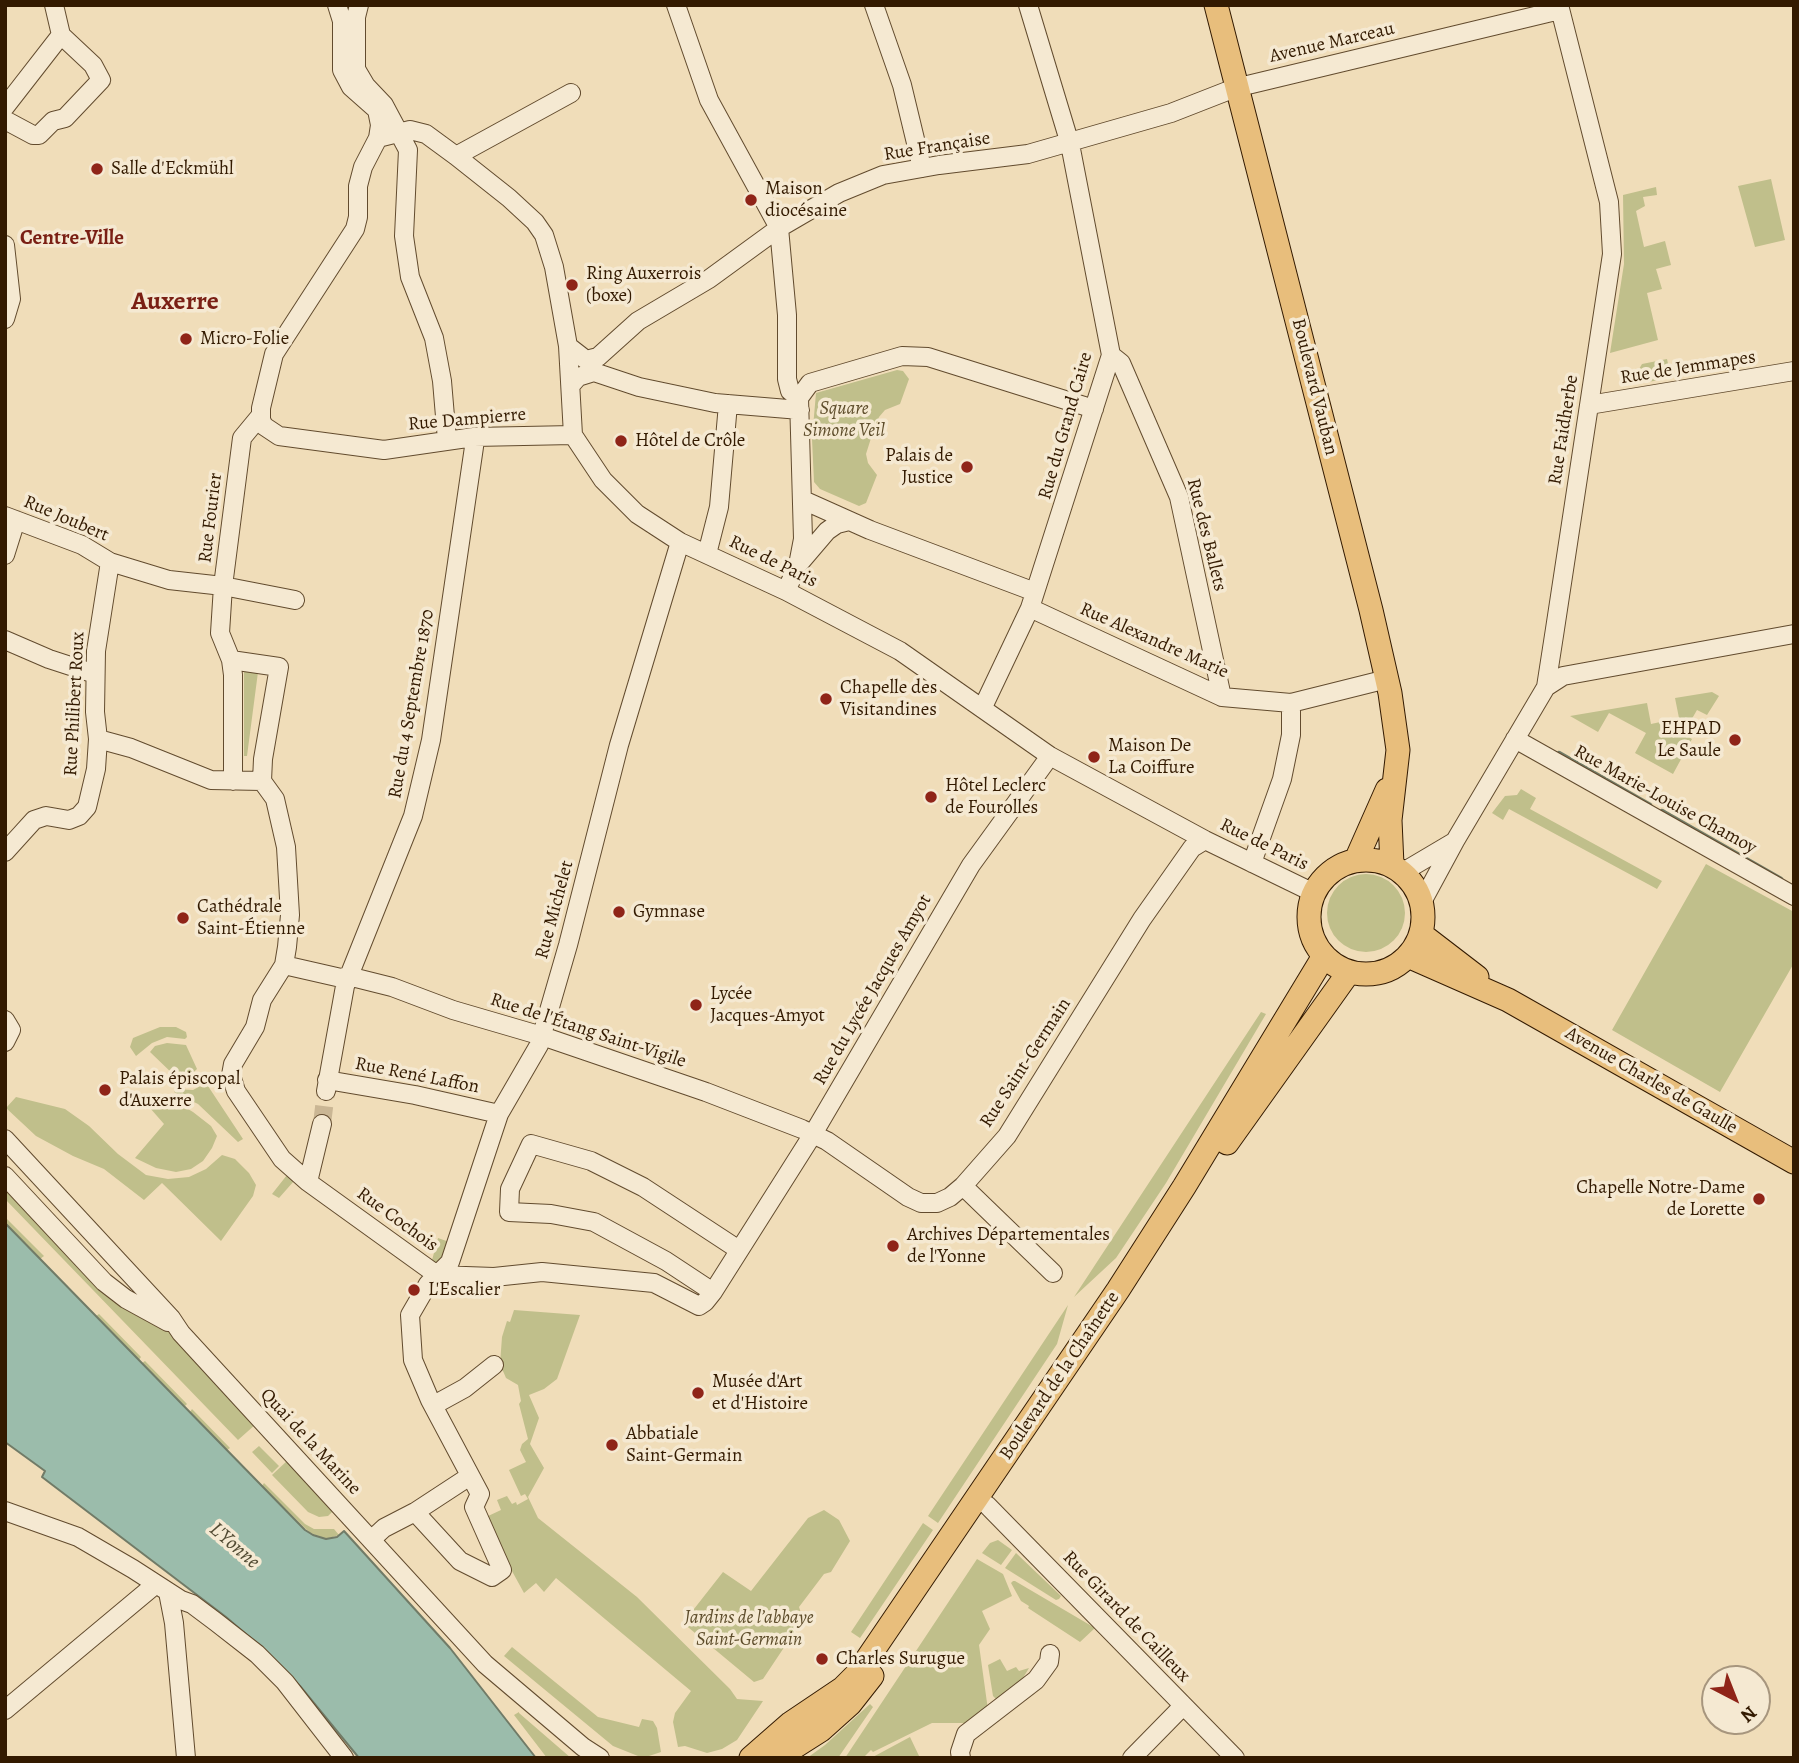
<!DOCTYPE html>
<html>
<head>
<meta charset="utf-8">
<style>
  body { margin:0 }
  #map { position:relative; width:1799px; height:1763px; overflow:hidden; background:#f0ddb9; font-family:Alegreya,serif }
  canvas { display:block }
  .frame { position:absolute; inset:0; border:7px solid #331a00; pointer-events:none }
  .north { position:absolute; left:1701px; top:1665px; width:70px; height:70px; box-sizing:border-box; background:#f5e9d2; border:2px solid #a7967e; border-radius:50%; rotate:138deg; font-size:19px; font-weight:700; line-height:28px; text-align:center; color:#331a00 }
  .north::after { content:''; display:block; margin:auto; width:24px; height:32px; background:#8f2418; clip-path:polygon(50% 0,100% 100%,50% 72%,0 100%) }
</style>
</head>
<body>
<div id="map">
<canvas width="1799" height="1763"></canvas>
<div class="frame"></div>
<div class="north">N</div>
</div>
<script>
const g = document.querySelector('canvas').getContext('2d');
g.lineJoin = 'round';
function paint(path, color) { g.fillStyle = color; g.fill(path, 'evenodd'); }
const shape = rows => new Path2D(rows.map(r => 'M' + r).join(''));
function stroke(path, color, width, dash) { g.strokeStyle = color; g.lineWidth = width; g.lineCap = dash ? 'butt' : 'round'; g.setLineDash(dash || []); g.stroke(path); }
function write(font, color, halo, rows, align = 'center') {
  g.font = font + ' Alegreya,serif'; g.lineWidth = 7; g.setLineDash([]); g.textBaseline = 'middle'; g.strokeStyle = halo; g.fillStyle = color; for (const [text, x, y, turn = 0] of rows) {
    g.save(); g.translate(x, y); g.rotate((+turn || 0) * Math.PI / 180); g.textAlign = isNaN(turn) ? turn : align; if (halo) g.strokeText(text, 0, 0); g.fillText(text, 0, 0); g.restore();
  }
}
paint(shape([
  [1771,179,1785,240,1755,247,1738,186],
  [1656,187,1657,195,1643,197,1645,206,1636,211,1644,247,1665,241,1671,265,1656,269,1662,289,1647,293,1658,340,1610,353,1624,264,1623,195],
  [1667,359,1671,378,1636,384,1635,376,1642,364],
  [897,370,903,371,909,379,900,404,885,410,879,417,872,435,866,454,868,463,877,475,866,503,859,506,820,489,814,482,812,439,816,393],
  [244,672,258,672,247,756,244,756],
  [1712,692,1719,696,1707,715,1697,710,1683,734,1692,739,1673,774,1635,753,1646,733,1609,713,1598,732,1570,716,1647,703,1651,724,1679,718,1675,698],
  [1521,789,1536,798,1530,809,1662,881,1657,889,1509,809,1503,820,1492,813,1505,796,1517,795],
  [1706,864,1794,912,1794,963,1720,1092,1612,1030],
  '1327 913a39 39 0 1 1 78 0a39 39 0 1 1-78 0Z',
  [1261,1012,1266,1014,1166,1183,1116,1258,1074,1297],
  [160,1027,176,1027,186,1032,187,1037,185,1039,167,1037,152,1043,136,1056,130,1047,133,1038],
  [167,1043,186,1045,197,1069,183,1082,178,1080,171,1087,169,1085,175,1076,150,1052,155,1046],
  [206,1083,243,1139,238,1142,198,1104,174,1092,177,1089,193,1090],
  [163,1094,193,1112,211,1126,217,1136,212,1148,203,1161,191,1169,176,1172,156,1168,135,1158,164,1124,150,1108],
  [16,1097,65,1109,89,1126,118,1154,146,1175,168,1179,189,1177,206,1169,222,1155,235,1159,249,1173,256,1185,253,1196,221,1241,162,1183,144,1200,104,1169,73,1156,36,1136,6,1108],
  [287,1175,294,1181,279,1198,272,1194],
  [5,1184,165,1325,256,1424,238,1440,5,1199],
  [5,1217,44,1256,40,1259,5,1223],
  [438,1238,452,1243,440,1264,431,1264],
  [1068,1305,1057,1344,938,1523,928,1516],
  [514,1310,580,1315,557,1379,544,1389,529,1395,539,1418,530,1444,544,1468,528,1497,538,1518,637,1597,730,1689,737,1699,763,1701,737,1740,722,1749,707,1753,685,1746,678,1747,673,1722,675,1713,691,1691,556,1578,544,1592,536,1583,524,1593,507,1562,486,1517,501,1510,497,1500,507,1496,512,1504,516,1502,517,1505,528,1499,525,1494,521,1496,509,1470,526,1462,520,1450,522,1444,528,1439,519,1404,521,1401,518,1385,506,1378,500,1364,502,1337,507,1321,510,1322],
  [99,1314,141,1357,139,1360,96,1316],
  [145,1361,187,1404,185,1406,142,1363],
  [192,1409,230,1448,227,1450,190,1412],
  [259,1446,279,1466,272,1473,252,1452],
  [289,1459,335,1509,328,1516,319,1517,308,1512,272,1475],
  [264,1483,305,1524,314,1529,334,1529,339,1535,326,1539,310,1533,262,1486],
  [824,1510,839,1520,850,1541,831,1572,824,1574,799,1607,803,1619,763,1679,754,1682,683,1623,723,1572,751,1591,808,1518],
  [923,1523,933,1530,860,1638,851,1632],
  [998,1540,1012,1550,1001,1565,982,1553,990,1543],
  [1016,1553,1061,1596,1059,1599,1056,1600,1005,1568],
  [977,1559,1003,1574,1012,1596,982,1611,990,1629,979,1645,988,1710,969,1723,932,1723,873,1752,871,1750,863,1758,845,1758],
  [1013,1581,1015,1581,1095,1628,1080,1642,1028,1608,1029,1606,1021,1601,1011,1583],
  [512,1647,598,1717,639,1727,642,1719,653,1721,657,1728,661,1752,643,1758,613,1746,504,1656],
  [1000,1659,1007,1671,1016,1667,1019,1671,1029,1668,1023,1678,1003,1697,996,1699,993,1696,988,1665],
  [870,1704,873,1707,838,1758,807,1758,825,1745],
  [519,1712,519,1713,571,1758,547,1758,514,1715],
  [910,1737,920,1758,871,1758]
]), '#c0bf8b');
const water = shape([
  [5,1223,305,1530,313,1535,326,1539,337,1537,344,1531,450,1648,536,1758,359,1758,300,1686,260,1646,226,1617,42,1477,45,1471,5,1442,5,1223]
]);
paint(water, '#9bbcab');
stroke(water, '#717b67', 2);
stroke(shape([
  [1559,753,1650,805],
  [1662,811,1781,879]
]), '#717b67', 4.5);
stroke(shape([
  [322,1124,326,1091]
]), '#cab694', 18, [18, 9]);
const minor = shape([
  [337,5,342,21,342,70,351,87,377,110,380,125,378,138,363,167,358,186,358,217,355,229,274,354,261,408,261,420,264,426,279,436,384,450,474,437,573,435],
  [359,5,356,17,356,69,366,86,384,105,408,150,404,236,410,277,434,338,442,381,447,440],
  [676,5,709,100,779,228,787,315,787,379,790,391,799,398],
  [874,5,902,85,922,168],
  [5,107,61,35],
  [5,120,33,135,39,135,53,121,65,118,101,80,93,65,61,35,54,5],
  [378,138,410,130,426,134,456,156,509,198,535,222,544,235,554,267,568,346,573,435,603,480,637,514,680,542,786,591,900,651,1050,756,1205,840,1314,893],
  [456,156,571,93],
  [5,245,11,299,5,319],
  [568,346,586,360,598,357,638,321,709,279,779,228,839,193,883,175,939,165,1028,154,1171,113,1235,88,1560,10],
  [1111,355,1121,363,1179,497,1222,697],
  [571,385,578,377,594,372,639,387,715,403,800,410],
  [1589,405,1794,371],
  [803,500,870,530,1035,592],
  [5,516,82,545,110,562,169,580,223,586,295,600],
  [707,554,719,507,728,404],
  [5,555,16,520],
  [798,565,803,539,799,398,810,383,902,356,928,357,1094,409],
  [786,591,798,565,827,531,837,524,849,521],
  [1030,608,1222,697,1291,703,1387,679],
  [5,640,49,659,95,674],
  [231,660,279,667,263,759,262,781],
  [1546,687,1563,676,1794,634],
  [983,707,1030,608,1111,355,1070,144,1028,5],
  [98,739,131,748,211,780,262,781],
  [1515,739,1794,896],
  [233,781,233,675,231,660,220,633,223,586,242,438,261,415],
  [262,781,275,799,286,847,290,915,287,947,284,965,262,1000,255,1027,233,1064,231,1075,236,1091,282,1159,308,1182,437,1275,494,1277,542,1272,654,1283,699,1306,705,1302,713,1292,813,1134,971,865,1050,756],
  [5,852,34,820,46,816,69,820,79,816,87,807,96,769,98,739,95,712,96,651,110,562],
  [1252,863,1282,779,1291,735,1291,703],
  [1403,872,1452,843],
  [1422,902,1455,841,1546,687,1555,629,1612,254,1609,202,1559,5],
  [284,965,341,978,348,976,392,987,453,1010,542,1036,706,1092,802,1129,827,1141,908,1197,921,1203,937,1203,950,1197,963,1186,1007,1136,1142,919,1192,848,1205,840],
  [5,1020,11,1030,5,1042],
  [327,1080,415,1095,499,1114],
  [326,1091,345,986,413,816,431,740,474,447,474,437],
  [5,1139,171,1318,181,1333,485,1664,583,1747,600,1758],
  [5,1176,104,1282,126,1299,168,1322],
  [308,1182,322,1124],
  [963,1186,1053,1273],
  [713,1292,666,1261,594,1222,551,1214,509,1212,510,1189,531,1144,591,1161,643,1187,739,1250],
  [434,1405,465,1388,494,1365],
  [987,1505,1235,1758],
  [5,1511,78,1537,133,1569,181,1600,192,1604,216,1622,257,1654,285,1682,344,1758],
  [415,1512,460,1561,492,1577,502,1570,474,1507,480,1494,430,1400,413,1360,410,1315,428,1284,450,1262,499,1114,539,1045,568,945,619,745,680,542],
  [371,1540,384,1528,415,1512,470,1476],
  [168,1592,174,1623,186,1758],
  [5,1710,156,1584],
  [961,1758,960,1752,966,1734,1036,1680,1049,1662,1050,1654],
  [1132,1758,1183,1706]
]);
const major = shape([
  [1216,5,1371,610,1390,693,1398,750,1390,820,1392,865],
  '1309 917a57 57 0 1 1 114 0a57 57 0 1 1-114 0Z',
  [1356,860,1387,790],
  [1421,934,1477,977],
  [1408,956,1508,1000,1794,1162],
  [1227,1143,1349,972],
  [751,1758,791,1723,843,1688,857,1674,1118,1290,1184,1187,1324,956],
  [777,1758,821,1730,850,1704,872,1676]
]);
stroke(minor, '#624b2e', 20);
stroke(major, '#331a00', 25);
stroke(minor, '#f5e9d2', 18);
stroke(major, '#e8be7c', 23);
for (const [x, y, r, color] of [
  [97,169,7,"#8f2418"],
  [751,200,7,"#8f2418"],
  [572,285,7,"#8f2418"],
  [186,339,7,"#8f2418"],
  [621,441,7,"#8f2418"],
  [967,467,7,"#8f2418"],
  [826,699,7,"#8f2418"],
  [1735,740,7,"#8f2418"],
  [1094,757,7,"#8f2418"],
  [931,797,7,"#8f2418"],
  [619,912,7,"#8f2418"],
  [183,918,7,"#8f2418"],
  [696,1005,7,"#8f2418"],
  [105,1090,7,"#8f2418"],
  [1759,1199,7,"#8f2418"],
  [893,1246,7,"#8f2418"],
  [414,1290,7,"#8f2418"],
  [698,1393,7,"#8f2418"],
  [612,1445,7,"#8f2418"],
  [822,1659,7,"#8f2418"]
]) { const dot = new Path2D(); dot.arc(x, y, r, 0, 2 * Math.PI); g.fillStyle = color; g.fill(dot); stroke(dot, '#f5e9d2', 2.5); }
write('19px', '#331a00', '#f5e9d2', [
  ["Avenue Marceau",1332,43,-13],
  ["Rue Française",937,147,-9],
  ["Rue de Jemmapes",1688,368,-9],
  ["Boulevard Vauban",1314,387,76],
  ["Rue Dampierre",467,420,-5],
  ["Rue du Grand Caire",1066,426,-74],
  ["Rue Faidherbe",1564,430,-81],
  ["Rue Fourier",211,518,-83],
  ["Rue Joubert",66,519,23],
  ["Rue des Ballets",1206,535,76],
  ["Rue de Paris",773,562,26],
  ["Rue Alexandre Marie",1154,641,24],
  ["Rue Philibert Roux",75,704,-87],
  ["Rue du 4 Septembre 1870",412,704,-80],
  ["Rue Marie-Louise Chamoy",1665,800,29],
  ["Rue de Paris",1264,845,26],
  ["Rue Michelet",555,910,-75],
  ["Rue du Lycée Jacques Amyot",873,990,-60],
  ["Rue de l'Étang Saint-Vigile",588,1031,18],
  ["Rue Saint-Germain",1026,1063,-57],
  ["Rue René Laffon",417,1076,11],
  ["Avenue Charles de Gaulle",1651,1081,30],
  ["Rue Cochois",397,1220,36],
  ["Boulevard de la Chaînette",1060,1376,-56],
  ["Quai de la Marine",310,1442,47],
  ["Rue Girard de Cailleux",1126,1617,46]
]);
write('19px', '#331a00', '#f5e9d2', [
  ["Salle d'Eckmühl",111,169],
  ["Maison",765,189],
  ["diocésaine",765,211],
  ["Ring Auxerrois",586,274],
  ["(boxe)",586,296],
  ["Micro-Folie",200,339],
  ["Hôtel de Crôle",635,441],
  ["Palais de",953,456,"right"],
  ["Justice",953,478,"right"],
  ["Chapelle des",840,688],
  ["Visitandines",840,710],
  ["EHPAD",1721,729,"right"],
  ["Le Saule",1721,751,"right"],
  ["Maison De",1108,746],
  ["La Coiffure",1108,768],
  ["Hôtel Leclerc",945,786],
  ["de Fourolles",945,808],
  ["Cathédrale",197,907],
  ["Saint-Étienne",197,929],
  ["Gymnase",633,912],
  ["Lycée",710,994],
  ["Jacques-Amyot",710,1016],
  ["Palais épiscopal",119,1079],
  ["d'Auxerre",119,1101],
  ["Chapelle Notre-Dame",1745,1188,"right"],
  ["de Lorette",1745,1210,"right"],
  ["Archives Départementales",907,1235],
  ["de l'Yonne",907,1257],
  ["L'Escalier",428,1290],
  ["Musée d'Art",712,1382],
  ["et d'Histoire",712,1404],
  ["Abbatiale",626,1434],
  ["Saint-Germain",626,1456],
  ["Charles Surugue",836,1659]
], 'left');
write('italic 19px', '#5d4c2a', '#f5e9d2', [
  ["Square",844,409],
  ["Simone Veil",844,431],
  ["Jardins de l’abbaye",749,1618],
  ["Saint-Germain",749,1640]
]);
write('bold 21px', '#7a1f14', '#f5e9d2', [
  ["Centre-Ville",72,239]
]);
write('italic 21px', '#524b33', '#f5e9d2', [
  ["L'Yonne",234,1546,41]
]);
write('bold 26px', '#7a1f14', '#f5e9d2', [
  ["Auxerre",175,303]
]);
</script>
</body>
</html>
